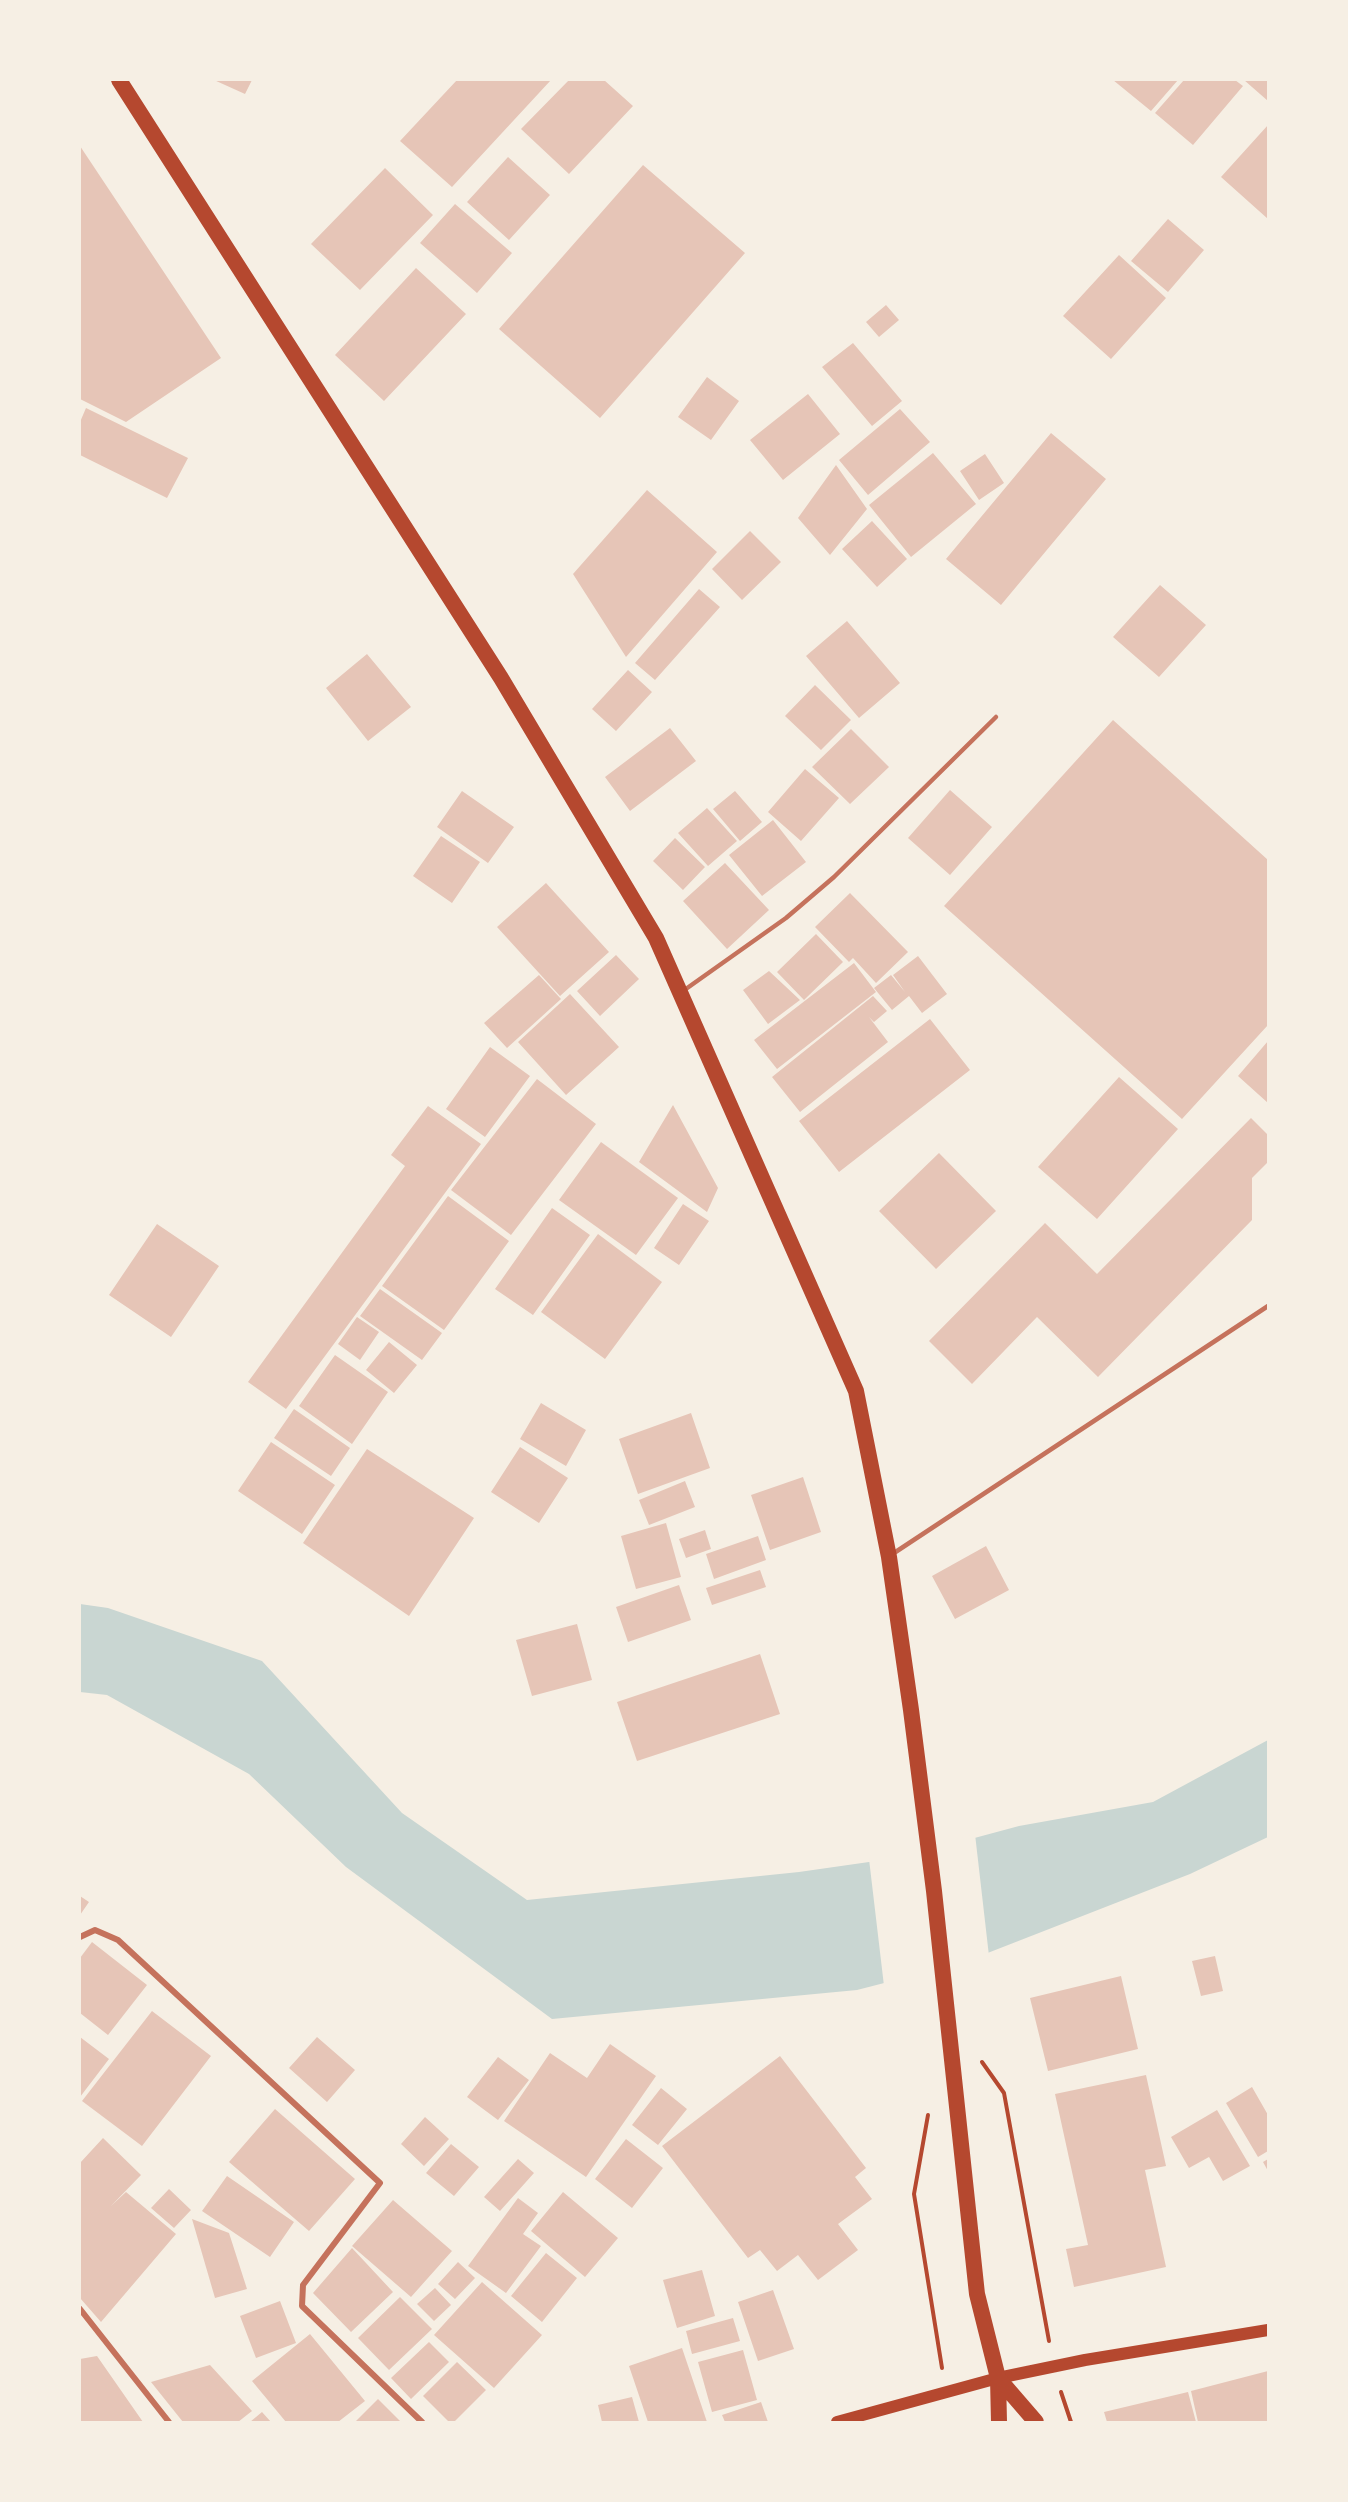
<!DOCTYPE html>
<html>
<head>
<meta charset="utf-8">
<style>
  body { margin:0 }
  #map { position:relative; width:1348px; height:2502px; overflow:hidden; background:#f6efe4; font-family:Ubuntu,sans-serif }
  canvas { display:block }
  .frame { position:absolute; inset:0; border:81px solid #f6efe4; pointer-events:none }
</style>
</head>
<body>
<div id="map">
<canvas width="1348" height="2502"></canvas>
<div class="frame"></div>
</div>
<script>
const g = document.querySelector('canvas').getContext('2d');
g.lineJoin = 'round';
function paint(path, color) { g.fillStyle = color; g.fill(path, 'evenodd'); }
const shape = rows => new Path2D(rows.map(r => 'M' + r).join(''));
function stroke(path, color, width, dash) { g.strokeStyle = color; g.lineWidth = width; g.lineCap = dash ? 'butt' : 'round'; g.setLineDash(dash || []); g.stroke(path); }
paint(shape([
  [80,1604,108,1608,262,1661,402,1813,527,1900,799,1872,904,1857,1019,1826,1153,1802,1268,1740,1268,1837,1190,1874,962,1963,857,1990,552,2019,346,1867,249,1774,107,1695,80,1692]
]), '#c9d6d2');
paint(shape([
  [975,1834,989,1956,963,1966,884,1986,869,1859,903,1854]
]), '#f6efe4');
paint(shape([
  [214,80,252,80,245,94],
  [457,80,551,80,452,187,400,141],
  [569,80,604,80,633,106,569,174,521,129],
  [1113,80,1178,80,1151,111],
  [1184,80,1235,80,1243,86,1193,145,1155,113],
  [1244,80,1268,80,1268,101],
  [1268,125,1268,219,1221,177],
  [80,146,221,358,126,422,80,399],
  [508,157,550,195,509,240,467,202],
  [643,165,745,253,600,418,499,329],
  [385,168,433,215,360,290,311,244],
  [455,204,512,253,477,293,420,243],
  [1168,219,1204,250,1168,292,1131,261],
  [1119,255,1166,298,1111,359,1063,316],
  [416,268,466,314,384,401,335,355],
  [886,305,899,320,879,337,866,322],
  [853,343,902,401,872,426,822,367],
  [707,377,739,401,711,440,678,417],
  [808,394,840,434,783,480,750,440],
  [86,408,188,458,167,498,80,455,80,422],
  [900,409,930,442,868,495,839,460],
  [1051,433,1106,479,1001,605,946,559],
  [933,453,976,504,911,557,869,505],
  [985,454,1004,483,979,500,960,471],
  [836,465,867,509,830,555,798,518],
  [647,490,717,552,626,657,573,574],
  [872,521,907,559,877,587,842,549],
  [750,531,781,562,742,600,712,569],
  [1160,585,1206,625,1159,677,1113,637],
  [699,589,720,607,655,680,635,663],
  [847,621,900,683,859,718,806,656],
  [367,654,411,707,368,741,326,688],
  [628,670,652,692,616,731,592,709],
  [815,685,851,720,821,750,785,716],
  [1113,720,1268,860,1268,1025,1182,1119,944,906],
  [670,728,696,761,630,811,605,777],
  [851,729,889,767,850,804,812,767],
  [805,769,839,798,801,841,768,812],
  [950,790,992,827,950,875,908,838],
  [462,791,514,827,488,863,437,827],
  [735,791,762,822,740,841,713,809],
  [707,808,737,841,708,866,678,833],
  [773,820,806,862,762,896,729,855],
  [441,836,480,862,452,903,413,876],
  [675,838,705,867,683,890,653,861],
  [725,863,769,910,727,949,683,901],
  [546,883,609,952,560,996,497,927],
  [850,893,908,952,876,983,853,958,849,962,815,927],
  [816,934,843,962,804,1000,777,972],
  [616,955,639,979,600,1016,577,991],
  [918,956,947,994,922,1013,909,996,892,1010,874,988,891,975,905,992,893,975],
  [854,963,876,992,777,1069,754,1040],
  [769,971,800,1000,768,1024,743,990],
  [539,975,561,999,507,1048,484,1023],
  [570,994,619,1047,566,1095,518,1042],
  [873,996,887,1011,874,1022,869,1017,888,1042,800,1112,772,1077],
  [930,1019,970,1070,839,1172,799,1121],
  [1268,1041,1268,1103,1238,1076],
  [490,1047,530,1076,485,1137,446,1109],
  [1119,1077,1178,1129,1097,1219,1038,1167],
  [537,1079,596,1124,511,1235,451,1190],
  [673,1105,718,1188,707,1212,639,1162],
  [428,1106,481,1144,286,1409,248,1382,405,1166,391,1155],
  [1251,1118,1268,1135,1268,1162,1252,1178,1252,1220,1098,1377,1037,1317,972,1384,929,1341,1045,1223,1097,1274],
  [601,1142,678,1198,636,1255,559,1200],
  [939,1153,996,1211,936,1269,879,1211],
  [448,1196,509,1241,444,1330,382,1286],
  [683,1204,709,1221,679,1265,654,1248],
  [552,1208,590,1235,533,1315,495,1289],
  [157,1224,219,1266,171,1337,109,1295],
  [598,1234,662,1282,605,1359,541,1312],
  [380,1289,442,1333,422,1360,360,1316],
  [357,1317,379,1332,360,1360,338,1344],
  [389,1342,417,1365,394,1393,366,1370],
  [335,1355,388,1392,352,1444,299,1406],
  [541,1403,586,1430,566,1466,520,1439],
  [294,1409,350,1448,331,1476,274,1438],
  [691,1413,710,1468,638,1494,619,1439],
  [271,1442,335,1485,302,1534,238,1491],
  [520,1447,568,1478,539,1523,491,1492],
  [367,1449,474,1518,409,1616,303,1543],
  [803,1477,821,1532,770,1550,751,1495],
  [685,1481,695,1507,649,1525,639,1500],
  [666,1523,681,1577,636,1589,621,1536],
  [705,1530,711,1549,686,1558,679,1539],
  [758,1536,766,1560,714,1579,706,1554],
  [986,1546,1009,1590,955,1619,932,1576],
  [760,1570,766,1587,712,1605,706,1588],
  [679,1585,691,1620,628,1642,616,1607],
  [577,1624,592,1680,532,1696,516,1640],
  [760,1654,780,1714,637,1761,617,1702],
  [80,1896,89,1902,80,1915],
  [92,1942,147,1985,108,2035,80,2013,80,1958],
  [1215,1956,1223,1991,1201,1996,1192,1961],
  [1121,1976,1138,2049,1048,2071,1030,1998],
  [152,2011,211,2056,142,2146,82,2101],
  [80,2037,109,2059,80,2097],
  [317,2037,355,2070,327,2102,289,2068],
  [610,2044,656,2076,586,2177,504,2121,550,2053,587,2078],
  [780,2056,866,2168,855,2177,872,2199,838,2224,858,2250,818,2280,798,2255,777,2271,760,2250,748,2258,662,2146],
  [498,2057,529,2080,498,2120,467,2097],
  [1146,2075,1166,2166,1145,2170,1166,2267,1074,2287,1066,2249,1088,2245,1055,2094],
  [1252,2087,1268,2115,1268,2151,1258,2157,1226,2103],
  [661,2088,687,2109,658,2145,632,2125],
  [275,2109,355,2179,309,2231,229,2162],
  [1217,2110,1250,2166,1223,2181,1209,2157,1189,2168,1171,2137],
  [425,2117,449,2139,424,2166,401,2144],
  [103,2138,141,2175,111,2206,126,2192,176,2234,101,2322,80,2298,80,2163],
  [626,2139,663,2168,632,2208,595,2179],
  [451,2144,479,2167,454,2196,426,2173],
  [518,2159,534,2173,500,2211,484,2197],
  [1268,2159,1268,2171,1263,2162],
  [227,2176,294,2222,270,2257,202,2211],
  [169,2189,191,2210,174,2228,151,2208],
  [563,2192,618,2238,585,2277,531,2231],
  [518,2198,538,2213,523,2234,541,2246,506,2293,468,2266],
  [393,2200,452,2251,411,2297,352,2246],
  [192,2219,229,2233,247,2289,215,2298],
  [352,2248,393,2292,351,2332,313,2293],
  [546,2253,577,2278,542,2322,511,2296],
  [458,2262,475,2278,455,2299,438,2284],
  [702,2270,715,2316,677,2328,663,2280],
  [482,2282,542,2335,494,2388,434,2335],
  [435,2288,451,2305,434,2321,417,2304],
  [773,2290,794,2349,758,2361,738,2302],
  [400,2297,432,2329,389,2370,358,2338],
  [280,2301,296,2343,256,2358,240,2316],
  [733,2318,740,2341,692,2354,686,2331],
  [310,2334,365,2401,338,2422,286,2422,252,2381],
  [429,2342,449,2362,411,2399,391,2378],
  [682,2348,707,2422,648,2422,629,2366],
  [743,2350,757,2400,712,2412,698,2362],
  [97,2356,143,2422,80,2422,80,2359],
  [457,2362,486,2390,454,2422,449,2422,423,2396],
  [210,2365,252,2411,238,2422,183,2422,151,2382],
  [1268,2371,1268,2422,1198,2422,1191,2391],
  [1188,2392,1196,2422,1107,2422,1104,2412],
  [632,2397,639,2422,602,2422,598,2405],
  [378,2399,401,2422,355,2422],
  [761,2402,768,2422,725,2422,722,2415],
  [262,2412,271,2422,250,2422]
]), '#e6c5b7');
stroke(shape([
  [982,2062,1004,2093,1049,2341],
  [928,2115,914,2194,942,2368],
  [1061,2392,1071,2422]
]), '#b5482f', 4);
stroke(shape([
  [683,991,786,918,834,877,996,717],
  [891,1555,1268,1306]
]), '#c5725c', 4.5);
stroke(shape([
  [80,1937,95,1930,118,1940,380,2183,303,2285,302,2306,422,2422],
  [80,2309,169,2422]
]), '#c5725c', 6);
stroke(shape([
  [837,2422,998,2378,1085,2360,1268,2330]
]), '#b5482f', 12);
stroke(shape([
  [119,80,501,678,656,938,856,1391,889,1557,911,1710,934,1891,977,2294,998,2378,999,2422],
  [998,2378,1036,2422]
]), '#b5482f', 16);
</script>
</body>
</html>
